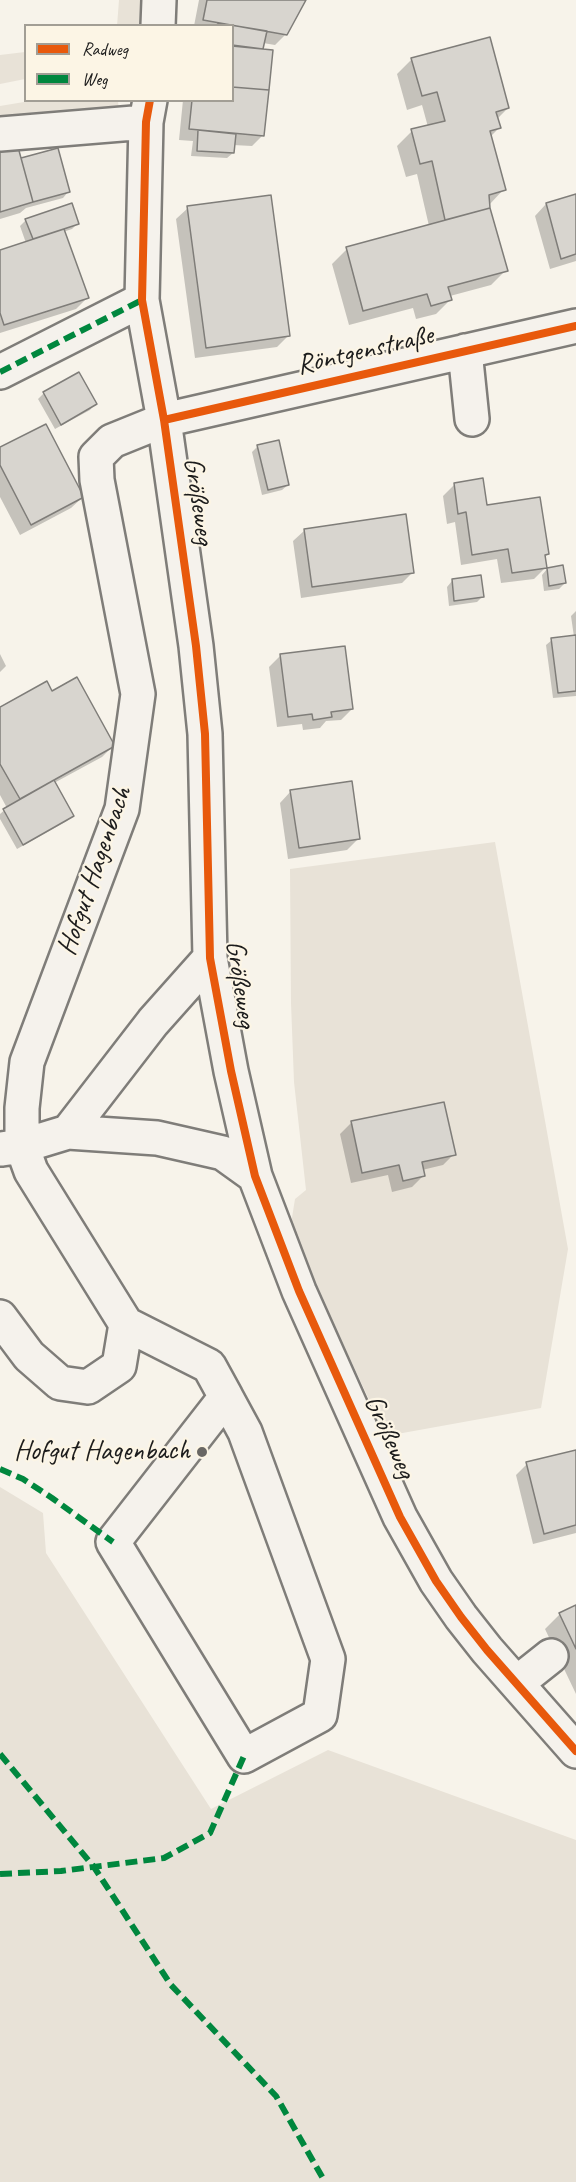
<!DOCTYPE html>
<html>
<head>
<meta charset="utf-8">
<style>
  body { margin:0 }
  #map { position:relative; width:576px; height:2182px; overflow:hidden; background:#f7f3ea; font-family:Caveat,sans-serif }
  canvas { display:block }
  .legend { position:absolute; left:24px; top:24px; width:210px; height:78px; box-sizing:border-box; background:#fcf5e5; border:2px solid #a29e95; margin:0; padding:8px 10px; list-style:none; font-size:18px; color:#1c1c1c }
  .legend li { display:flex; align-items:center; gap:12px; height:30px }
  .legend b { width:30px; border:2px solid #a29e95 }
</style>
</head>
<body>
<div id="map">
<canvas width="576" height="2182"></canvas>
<ul class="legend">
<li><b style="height:8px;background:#e8590c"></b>Radweg</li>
<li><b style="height:8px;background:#00873e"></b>Weg</li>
</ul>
</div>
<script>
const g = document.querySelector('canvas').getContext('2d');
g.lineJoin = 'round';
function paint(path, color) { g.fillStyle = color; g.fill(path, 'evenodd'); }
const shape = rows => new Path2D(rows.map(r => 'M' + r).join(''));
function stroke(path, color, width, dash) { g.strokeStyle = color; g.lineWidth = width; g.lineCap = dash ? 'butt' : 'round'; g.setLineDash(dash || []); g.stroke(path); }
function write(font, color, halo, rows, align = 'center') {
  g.font = font + ' Caveat,sans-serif'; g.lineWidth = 4.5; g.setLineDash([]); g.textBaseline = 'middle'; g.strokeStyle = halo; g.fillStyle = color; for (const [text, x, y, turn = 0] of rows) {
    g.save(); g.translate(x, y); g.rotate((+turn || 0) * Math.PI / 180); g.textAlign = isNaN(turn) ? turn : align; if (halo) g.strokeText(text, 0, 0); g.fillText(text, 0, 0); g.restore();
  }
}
paint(shape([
  [119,0,147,0,144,25,117,26],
  [25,52,25,79,0,84,0,55],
  [30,101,118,101,119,111,0,122,0,106],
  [495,842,568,1249,541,1408,386,1436,290,1230,295,1199,306,1190,294,1082,291,1003,290,869],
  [0,1487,43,1513,46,1553,211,1809,328,1750,576,1840,576,2182,0,2182]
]), '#e8e2d7');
paint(shape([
  [199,0,304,0,286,34,275,45,263,43,260,50,263,135,252,146,233,145,233,153,227,158,191,156,193,141,179,140,183,100,232,100,232,26,194,26],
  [412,59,508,108,497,119,499,128,490,137,504,189,489,205,506,270,491,285,450,296,451,299,436,314,416,319,413,308,349,325,332,264,347,249,429,226,417,174,406,177,397,146,412,131,428,127,422,105,407,110,397,74],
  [0,154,20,161,68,192,63,198,26,208,20,213,0,219],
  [576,196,576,261,550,269,535,216,546,204],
  [188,208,288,336,277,347,195,358,176,219],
  [26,220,77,224,72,229,63,232,87,298,76,309,0,333,0,251,26,243,20,226],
  [44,393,95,404,90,410,55,429,38,399],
  [258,446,288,485,282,490,262,495,252,452],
  [0,449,83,497,71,508,20,535,0,497],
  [454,485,548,554,544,558,545,568,534,579,501,583,497,559,461,565,455,522,447,524,443,496],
  [305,530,413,572,402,583,301,598,293,541],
  [547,569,565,583,559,589,544,591,542,575],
  [452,581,483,596,477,602,449,606,447,587],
  [576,611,576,696,553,698,546,645,552,640,574,637,571,616],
  [0,654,6,666,0,672],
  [280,656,352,709,341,720,326,721,320,728,303,730,302,724,277,727,269,667],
  [51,693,113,746,102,757,54,783,73,816,67,821,17,849,0,819,0,814,7,808,0,795,0,709],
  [291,791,359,838,347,850,288,859,280,803],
  [352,1122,454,1154,443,1165,422,1170,423,1176,412,1187,392,1192,388,1175,351,1183,340,1134],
  [576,1452,576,1533,533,1544,516,1475,527,1464],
  [576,1607,576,1694,545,1629,560,1614]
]), '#0003');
const building = shape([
  [207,0,306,0,287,35,203,20,207,0],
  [218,23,267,31,263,49,232,45,232,26,217,26,218,23],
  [490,37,509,108,496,112,501,128,490,131,506,190,489,195,490,208,445,220,432,161,420,164,411,129,445,121,437,92,422,96,411,58,490,37],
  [232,46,273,50,269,90,232,87,232,46],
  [232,87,269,90,264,136,189,129,192,100,232,100,232,87],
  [198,130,236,134,234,153,197,151,198,130],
  [18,147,33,202,0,212,0,152,18,147],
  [58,148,70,192,33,202,21,158,58,148],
  [576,194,576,254,561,259,546,203,576,194],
  [271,195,290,336,206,348,187,206,271,195],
  [72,203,79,224,33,239,25,219,72,203],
  [490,208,508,271,448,287,452,300,431,306,427,294,363,311,346,247,490,208],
  [64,229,89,298,4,325,0,313,0,250,64,229],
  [79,372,97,404,61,425,43,392,79,372],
  [46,424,84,497,31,525,0,465,0,447,46,424],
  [279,440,289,485,268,490,257,445,279,440],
  [483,478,487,505,540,497,549,554,545,555,547,568,512,573,508,549,472,555,466,512,458,514,454,483,483,478],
  [406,514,414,573,312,587,304,529,406,514],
  [563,565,566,583,549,586,547,568,563,565],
  [481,575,484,597,454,601,452,579,481,575],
  [576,635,576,691,558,693,551,638,576,635],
  [345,646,353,709,331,712,332,717,313,720,312,714,288,717,280,654,345,646],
  [77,677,115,746,20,799,0,764,0,707,47,681,52,691,77,677],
  [54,780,74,816,23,845,3,809,54,780],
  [352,781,360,839,299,848,290,790,352,781],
  [444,1102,456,1155,422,1162,425,1176,403,1181,399,1165,362,1173,351,1121,444,1102],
  [576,1450,576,1525,544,1534,526,1462,576,1450],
  [576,1605,576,1649,559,1613,576,1605]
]);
paint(building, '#d8d5cf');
stroke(building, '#7f7d79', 1.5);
const minor = shape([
  [158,26,159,0],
  [150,100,146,122,142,300,164,420,196,646,205,734,210,958,231,1071,255,1176,299,1291,400,1517,436,1581,461,1617,487,1650,576,1751],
  [0,134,146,122],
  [465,351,472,419],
  [0,372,142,300],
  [68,1132,153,1022,210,958],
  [2,1149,22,1146,68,1132,157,1138,223,1153,255,1176],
  [0,1317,29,1356,60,1383,88,1387,119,1366,126,1324,31,1171,22,1146,22,1108,27,1062,122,809,138,694,97,480,96,457,112,441,164,420,576,326],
  [126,1324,209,1366,226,1397,113,1542,244,1756,320,1715,328,1659,245,1432,226,1397],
  [517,1683,551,1656]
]);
stroke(minor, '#7f7d79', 38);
stroke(minor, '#f5f2ec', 33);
stroke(shape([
  [0,372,142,300],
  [0,1469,23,1479,52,1498,113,1542],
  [0,1754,94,1867,171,1985,276,2096,325,2182],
  [0,1874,61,1871,164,1858,210,1833,244,1756]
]), '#00873e', 6, [12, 6]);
stroke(shape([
  [150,100,146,122,142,300,164,420,196,646,205,734,210,958,231,1071,255,1176,299,1291,400,1517,436,1581,461,1617,487,1650,576,1751],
  [164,420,576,326]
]), '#e8590c', 8);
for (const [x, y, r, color] of [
  [202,1452,6,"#696764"]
]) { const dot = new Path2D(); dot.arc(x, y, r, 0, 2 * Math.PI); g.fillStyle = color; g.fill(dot); stroke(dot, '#fcf5e5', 2); }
write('28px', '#1c1c1c', '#fcf5e5', [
  ["Röntgenstraße",365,351,-13],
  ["Größeweg",198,501,82],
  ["Hofgut Hagenbach",95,871,-71],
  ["Größeweg",240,984,82],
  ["Größeweg",389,1437,66]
]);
write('28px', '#1c1c1c', '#fcf5e5', [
  ["Hofgut Hagenbach",190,1452]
], 'right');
</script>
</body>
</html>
